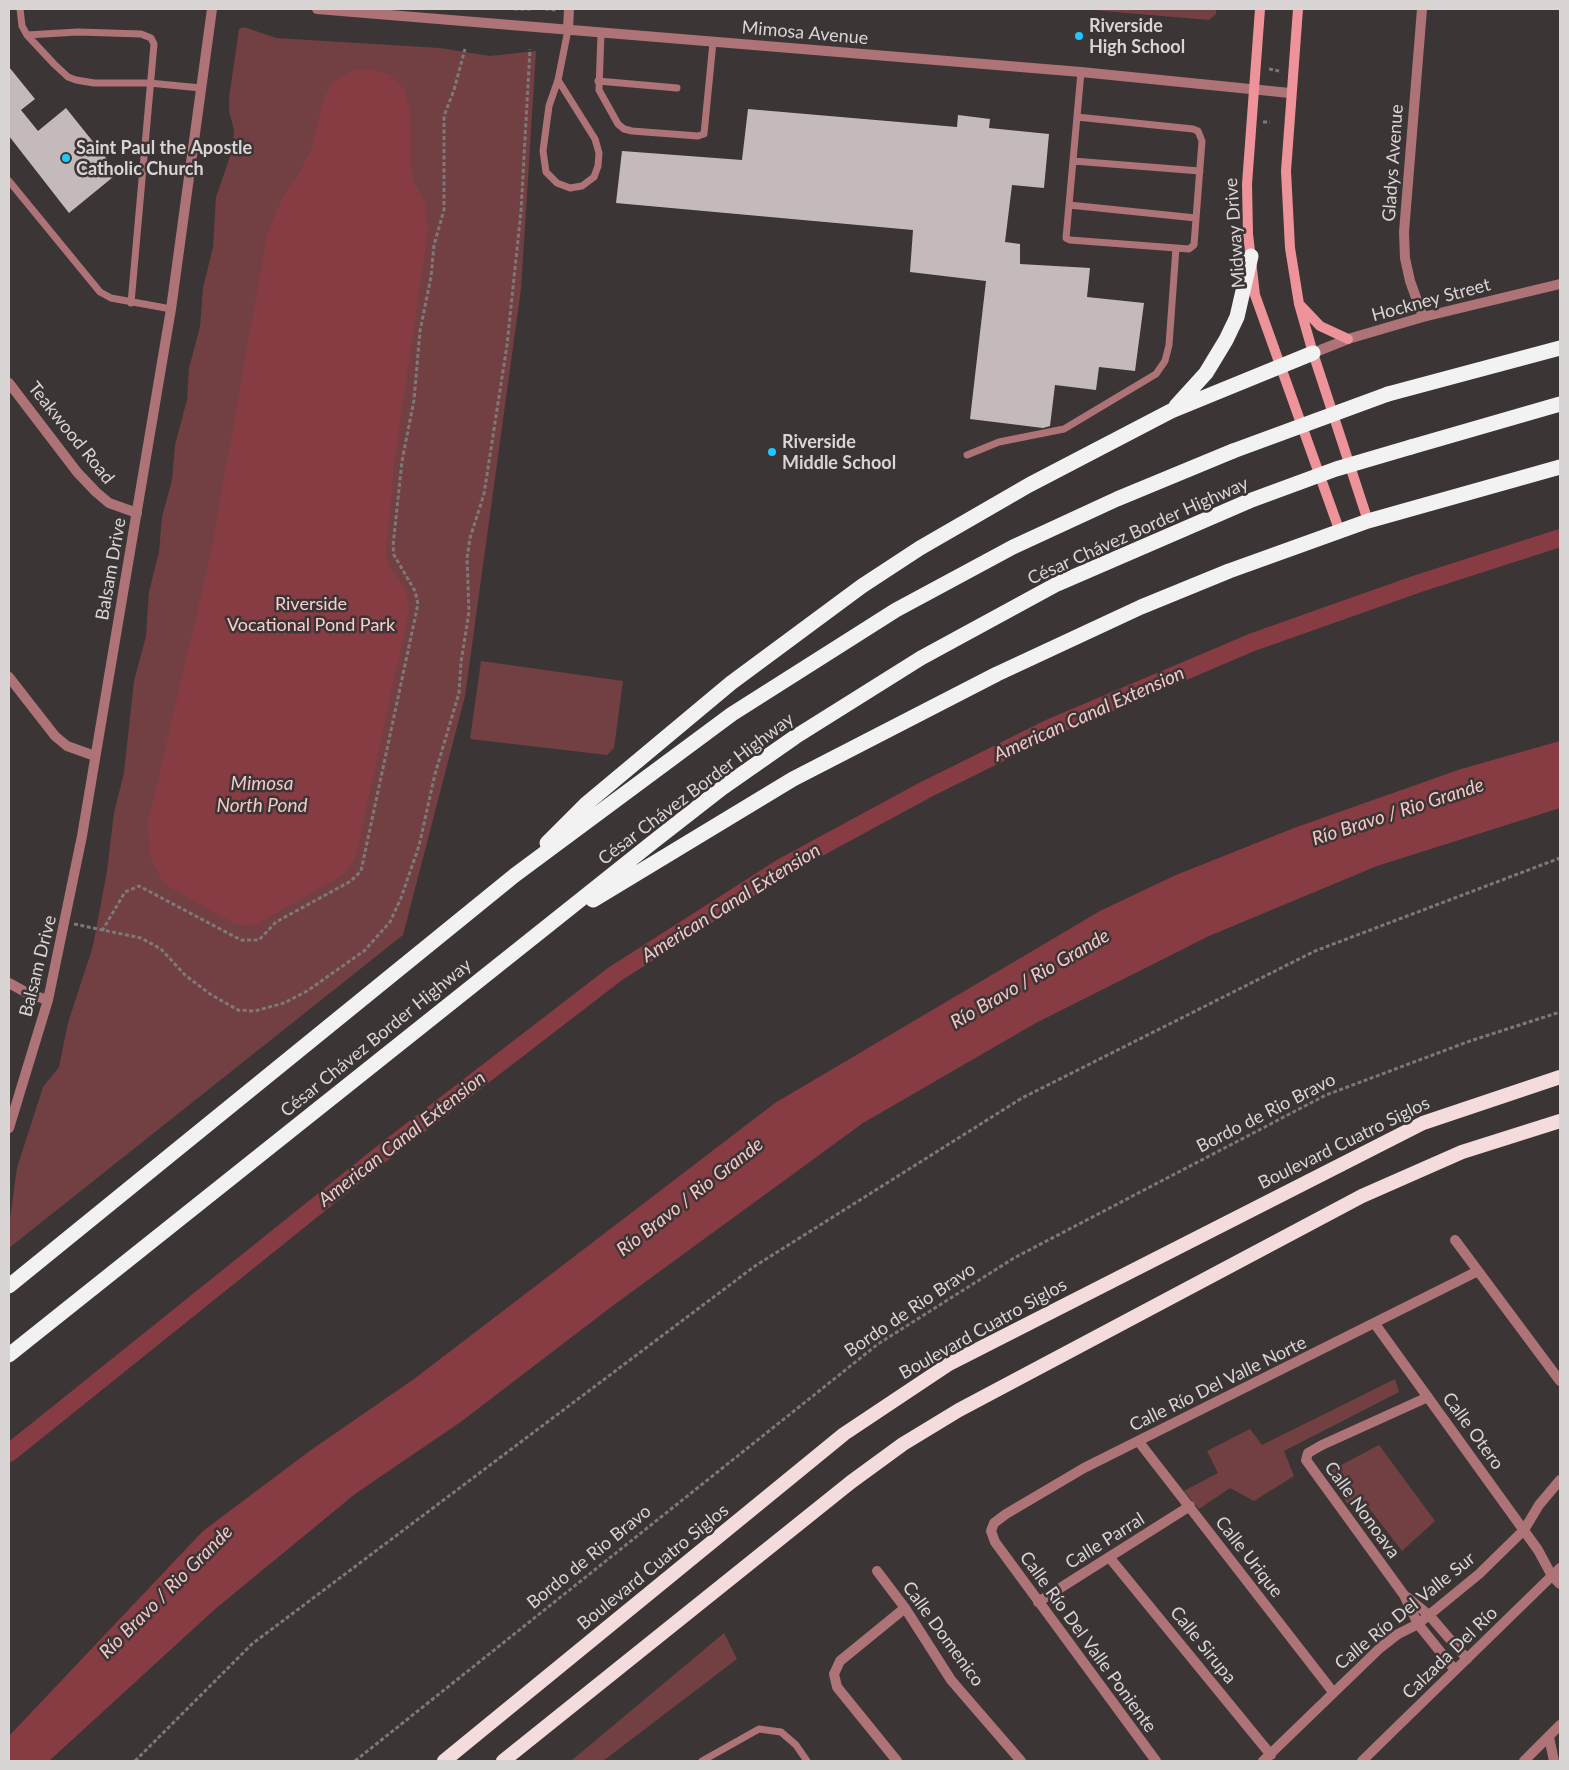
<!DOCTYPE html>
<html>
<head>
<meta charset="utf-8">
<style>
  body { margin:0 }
  #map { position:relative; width:1569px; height:1770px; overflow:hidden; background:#3c3535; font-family:Lato,sans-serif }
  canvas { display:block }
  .frame { position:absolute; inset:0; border:10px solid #d9d5d5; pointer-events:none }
</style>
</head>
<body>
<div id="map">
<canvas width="1569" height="1770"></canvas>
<div class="frame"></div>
</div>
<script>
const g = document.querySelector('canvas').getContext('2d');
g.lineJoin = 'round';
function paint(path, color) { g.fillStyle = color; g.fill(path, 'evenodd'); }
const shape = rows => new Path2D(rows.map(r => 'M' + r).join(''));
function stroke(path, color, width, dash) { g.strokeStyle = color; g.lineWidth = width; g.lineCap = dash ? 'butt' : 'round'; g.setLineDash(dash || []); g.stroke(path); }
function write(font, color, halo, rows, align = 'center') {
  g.font = font + ' Lato,sans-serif'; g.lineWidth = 5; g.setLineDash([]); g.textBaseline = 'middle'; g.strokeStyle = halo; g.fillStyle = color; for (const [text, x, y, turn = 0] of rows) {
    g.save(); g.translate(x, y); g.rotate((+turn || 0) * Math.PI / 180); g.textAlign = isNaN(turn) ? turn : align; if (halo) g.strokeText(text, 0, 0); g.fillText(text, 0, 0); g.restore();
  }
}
paint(shape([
  [1081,9,1216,9,1216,14,1209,20],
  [244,27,276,38,440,48,490,56,536,51,521,289,465,696,403,935,9,1248,9,1227,17,1168,43,1087,59,1067,68,1023,93,946,107,871,114,813,124,773,134,681,146,636,149,592,159,552,162,517,172,480,175,445,187,400,189,368,200,327,203,288,213,247,216,197,233,148,234,130,229,111,229,98,239,29],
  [481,661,623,681,614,748,607,755,470,739],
  [1395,1379,1399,1392,1284,1451,1294,1476,1254,1501,1230,1488,1199,1509,1184,1491,1218,1473,1207,1451,1250,1429,1262,1445],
  [1379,1445,1435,1521,1402,1551,1362,1499,1348,1505,1328,1472],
  [724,1633,737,1659,603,1761,571,1761]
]), '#724043');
paint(shape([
  [368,69,389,74,405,90,411,117,411,168,414,183,425,202,428,230,395,456,386,549,388,564,407,594,408,615,356,855,346,873,257,924,246,926,234,923,164,884,150,856,148,823,211,552,267,235,282,199,299,174,312,148,324,98,333,83,351,71],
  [1560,741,1560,808,1377,866,1209,936,1034,1024,863,1123,611,1307,462,1421,355,1494,214,1610,49,1761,9,1761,9,1736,203,1531,311,1450,414,1379,775,1103,1100,911,1176,875,1294,828,1461,769]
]), '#873c44');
stroke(shape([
  [9,1453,389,1148,615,974,781,868,925,790,1050,728,1253,642,1417,584,1560,538]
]), '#873c44', 18);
paint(shape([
  [9,67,35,99,21,110,38,131,66,108,118,173,69,213,9,136],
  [748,109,957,127,958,115,990,119,989,128,1049,134,1044,188,1012,185,1005,242,1020,244,1020,264,1090,268,1087,297,1144,303,1135,371,1099,367,1096,390,1055,385,1050,426,1043,428,970,419,986,281,910,272,913,230,616,203,622,151,742,160]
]), '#c4babb');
stroke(shape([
  [514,9,531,9],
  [545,9,556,10],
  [1269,69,1279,71],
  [1263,122,1270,122],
  [74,924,141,938,161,949,185,975,210,994,238,1010,255,1011,284,1003,307,991,364,951,390,922,401,898,419,846,435,774,459,693,461,662,469,612,467,558,470,538,484,494,507,345,521,211,530,49],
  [102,931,125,892,139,886,241,940,259,940,276,922,351,881,361,871,418,604,415,591,394,555,393,546,402,461,414,400,420,331,431,277,434,245,444,210,444,116,454,90,465,49],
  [135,1761,252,1644,755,1266,1022,1098,1315,951,1560,858],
  [355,1761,878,1344,1014,1258,1326,1095,1470,1041,1560,1012]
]), '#7e7878', 3, [4, 2.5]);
stroke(shape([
  [20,9,22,26,27,35,78,32,141,34,151,38,154,44,131,303],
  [601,33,599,90,618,124,624,129,632,131,698,136,704,134,713,42],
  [27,35,54,64,68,77,76,80,94,83,149,83,201,88],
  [558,80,595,139,599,153,598,166,594,177,582,186,570,188,557,183,546,172,543,151,549,106,558,80,568,30],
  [598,81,677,88],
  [1077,117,1193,129,1198,131,1202,141,1194,245,1189,249,1176,248],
  [1073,161,1200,171],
  [9,181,100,292,111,298,171,309],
  [1069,205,1196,218],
  [967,455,999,442,1064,429,1156,374,1165,361,1169,345,1176,248,1070,240,1066,238,1081,72],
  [702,1761,759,1729,781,1732,796,1745,807,1761]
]), '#ad7376', 7);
stroke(shape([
  [1422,9,1404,232,1405,258,1410,281,1423,317],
  [1313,353,1348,339,1423,317,1560,284],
  [9,383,77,472,96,492,109,503,137,513],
  [9,677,55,736,67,746,95,756],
  [1455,1240,1560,1381],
  [1375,1324,1538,1550,1552,1576,1560,1584],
  [1428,1397,1322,1445,1308,1453,1306,1460,1404,1595,1418,1624,1455,1670],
  [1139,1442,1333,1692],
  [1109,1557,1271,1755],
  [877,1571,905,1608,951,1680,1021,1761],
  [1407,1597,1429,1615,1467,1659],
  [1038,1602,1190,1506],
  [1549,1737,1554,1761],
  [897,1761,837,1687,834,1674,840,1661,905,1608],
  [1156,1761,995,1542,991,1531,994,1523,1006,1514,1084,1468,1478,1271],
  [1263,1761,1380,1648,1398,1634,1418,1624,1479,1574,1524,1530,1539,1505,1560,1480],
  [1524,1761,1560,1725]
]), '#ad7376', 10);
stroke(shape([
  [317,9,1081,72,1290,93],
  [568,30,569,9],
  [9,983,29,994,48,1000],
  [9,1128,48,1000,82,836,171,309,212,9],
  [1362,1761,1560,1568]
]), '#ad7376', 10);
stroke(shape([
  [1260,9,1247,184,1248,234,1255,295,1340,532],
  [1298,9,1286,171,1290,248,1299,304,1313,353,1368,521],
  [1301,306,1320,326,1348,339]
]), '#ef939a', 10);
stroke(shape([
  [444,1761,844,1434,949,1364,1423,1123,1560,1077],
  [503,1761,851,1482,903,1444,959,1410,1362,1196,1462,1152,1560,1121]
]), '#f4dcdc', 14);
stroke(shape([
  [1388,394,1560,348],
  [1176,406,1206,373,1226,340,1237,317,1251,256],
  [1411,447,1560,404],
  [547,843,586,804,731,683,862,586,920,548,1029,485,1171,411,1313,353],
  [593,900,793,779,997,674,1141,607,1229,571,1368,521,1560,467],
  [9,1286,515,875,732,714,896,610,1013,547,1117,499,1233,451],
  [9,1355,653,842,722,788,795,737,921,658,1057,584,1249,501]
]), '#f2f2f2', 15);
stroke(shape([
  [1233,451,1388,394],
  [1249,501,1336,469,1411,447]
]), '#f2f2f2', 15);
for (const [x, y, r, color] of [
  [1079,36,5,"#1fc9fd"],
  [66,158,5,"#1fc9fd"],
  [772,452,5,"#1fc9fd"]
]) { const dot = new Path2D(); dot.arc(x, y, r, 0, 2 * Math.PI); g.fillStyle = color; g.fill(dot); stroke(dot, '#3c3535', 2); }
write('bold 18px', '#d9d5d5', '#3c3535', [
  ["Riverside",1089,26],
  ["High School",1089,47],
  ["Saint Paul the Apostle",76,148],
  ["Catholic Church",76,169],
  ["Riverside",782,442],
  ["Middle School",782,463]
], 'left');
write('18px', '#d9d5d5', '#3c3535', [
  ["Mimosa Avenue",805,33,5],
  ["Gladys Avenue",1393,163,-86],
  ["Midway Drive",1235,233,-94],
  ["Hockney Street",1431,300,-15],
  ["Teakwood Road",71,433,51],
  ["César Chávez Border Highway",1138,531,-24],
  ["Balsam Drive",111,569,-80],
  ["César Chávez Border Highway",696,789,-37],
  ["Balsam Drive",38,966,-76],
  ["César Chávez Border Highway",376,1038,-39],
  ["Bordo de Rio Bravo",1266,1113,-27],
  ["Boulevard Cuatro Siglos",1344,1143,-26],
  ["Bordo de Rio Bravo",910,1310,-34],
  ["Boulevard Cuatro Siglos",983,1329,-29],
  ["Calle Río Del Valle Norte",1218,1384,-26],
  ["Calle Otero",1473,1431,54],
  ["Calle Nonoava",1362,1510,54],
  ["Calle Parral",1105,1541,-32],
  ["Bordo de Rio Bravo",589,1557,-39],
  ["Calle Urique",1249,1557,52],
  ["Boulevard Cuatro Siglos",653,1567,-39],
  ["Calle Río Del Valle Sur",1405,1611,-39],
  ["Calle Domenico",943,1634,54],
  ["Calle Río Del Valle Poniente",1088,1642,54],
  ["Calle Sirupa",1203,1645,51],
  ["Calzada Del Río",1450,1653,-44]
]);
write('18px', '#fccdcf', '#3c3535', [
  ["Riverside",311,604],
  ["Vocational Pond Park",311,625]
]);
write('italic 19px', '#f5c6c8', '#3c3535', [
  ["American Canal Extension",1089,714,-24],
  ["Mimosa",262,784],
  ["North Pond",262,806],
  ["Río Bravo / Rio Grande",1398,812,-18],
  ["American Canal Extension",731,903,-32],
  ["Río Bravo / Rio Grande",1030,979,-30],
  ["American Canal Extension",402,1139,-38],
  ["Río Bravo / Rio Grande",690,1197,-38],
  ["Río Bravo / Rio Grande",166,1592,-45]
]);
</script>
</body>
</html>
